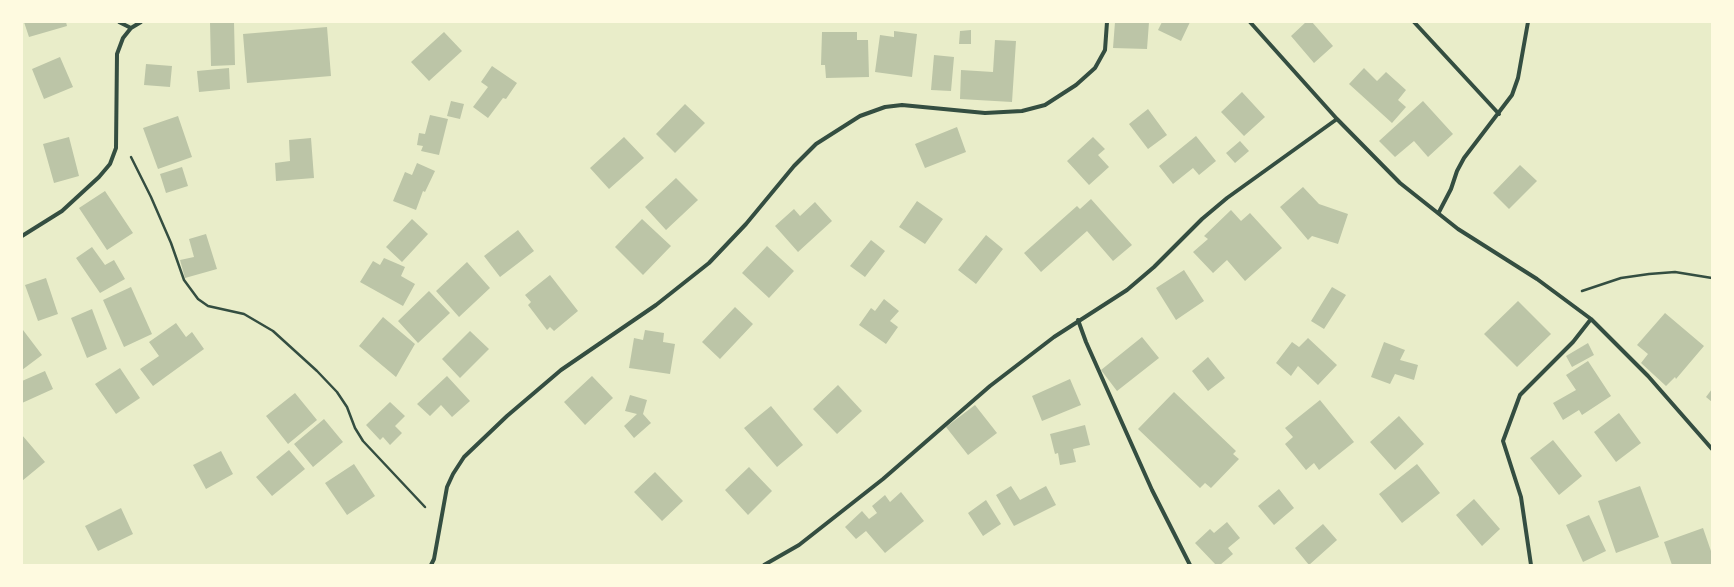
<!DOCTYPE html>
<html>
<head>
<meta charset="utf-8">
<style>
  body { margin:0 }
  #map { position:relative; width:1734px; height:587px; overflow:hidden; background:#e9edc9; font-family:"IBM Plex Sans",sans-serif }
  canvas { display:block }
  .frame { position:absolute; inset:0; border:23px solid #fefae0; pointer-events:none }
</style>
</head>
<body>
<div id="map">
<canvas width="1734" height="587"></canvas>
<div class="frame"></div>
</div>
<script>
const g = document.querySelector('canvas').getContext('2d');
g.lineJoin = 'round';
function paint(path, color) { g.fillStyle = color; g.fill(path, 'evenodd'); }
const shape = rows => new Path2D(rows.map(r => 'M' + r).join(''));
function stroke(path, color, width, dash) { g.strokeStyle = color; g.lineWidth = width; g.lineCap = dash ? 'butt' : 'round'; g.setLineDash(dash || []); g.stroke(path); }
paint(shape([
  [24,22,66,22,67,26,29,37],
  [210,22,234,22,235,65,211,66],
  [1115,22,1149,22,1147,49,1113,48],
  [1162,22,1190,22,1181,41,1158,30],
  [1306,22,1312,22,1333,46,1314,63,1291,36],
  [327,27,331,76,247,83,243,34],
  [971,30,971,44,959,44,960,31],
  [894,31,917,34,912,77,875,72,880,35,894,37],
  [444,32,462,51,429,81,411,62],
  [822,32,857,32,857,40,868,40,869,77,826,78,825,65,821,65],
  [995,40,1016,41,1012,102,960,99,961,70,993,72],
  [934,55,954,57,951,91,931,90],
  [60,57,73,87,44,99,32,69],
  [146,64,172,66,170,87,144,85],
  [492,66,517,83,506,99,503,98,488,118,473,107,488,87,481,82],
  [229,68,230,89,199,92,197,71],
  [1364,68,1377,81,1386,72,1406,90,1398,100,1406,107,1392,123,1349,84],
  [1242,92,1265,117,1244,136,1221,112],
  [451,101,464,104,460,119,447,116],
  [1423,101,1453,134,1428,157,1414,141,1395,157,1379,141],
  [685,104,705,123,675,153,656,134],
  [1148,109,1167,135,1148,149,1129,124],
  [430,115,448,119,439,155,421,151,423,146,417,145,419,133,425,134],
  [178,116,192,157,158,169,143,128],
  [957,127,966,152,925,168,915,144],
  [1196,136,1216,161,1199,175,1193,168,1173,184,1159,166],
  [69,137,79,176,54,183,43,144],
  [624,137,644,158,609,189,590,168],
  [1093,137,1105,149,1098,155,1109,167,1089,185,1067,161],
  [311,138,314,178,276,181,275,163,290,161,289,140],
  [1240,141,1249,151,1235,163,1226,153],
  [417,163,435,171,425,192,423,191,416,210,393,201,405,172,412,175],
  [1520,165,1537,181,1509,209,1493,193],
  [182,167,188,186,166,193,160,174],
  [676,178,698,200,666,230,645,207],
  [1303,187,1319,204,1348,214,1338,244,1312,236,1308,240,1280,207],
  [105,191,133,233,107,250,79,208],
  [1091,199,1132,245,1113,261,1087,231,1041,272,1024,253,1077,206,1080,209],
  [917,201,943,219,925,244,899,227],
  [815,202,832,221,798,252,775,226,794,209,800,216],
  [1231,210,1241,221,1250,213,1282,248,1245,281,1227,260,1213,273,1193,252,1208,239,1204,236],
  [412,219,428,234,402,262,386,247],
  [642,219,671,246,643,275,615,247],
  [518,230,534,251,500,277,484,256],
  [206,234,217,269,185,278,180,260,194,257,189,239],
  [986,235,1003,249,976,284,958,270],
  [871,240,885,251,865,277,850,266],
  [767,246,794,271,769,298,742,273],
  [92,247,105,265,114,260,125,279,100,293,76,258],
  [384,258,405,267,401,276,415,284,403,306,360,282,373,261,380,265],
  [467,262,490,288,459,317,436,291],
  [1184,270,1204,301,1176,320,1156,288],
  [550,275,578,311,554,331,550,327,547,330,528,305,531,302,525,295],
  [46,278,58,314,38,321,25,285],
  [131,287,152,334,124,347,103,300],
  [1332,287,1346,295,1324,329,1311,321],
  [429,291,450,313,418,343,398,321],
  [884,299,899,311,890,321,898,327,886,344,859,325,871,308,875,311],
  [1518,301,1551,334,1517,367,1484,334],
  [735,307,753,324,720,359,702,342],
  [92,309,107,349,87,358,71,318],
  [1665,313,1704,346,1676,379,1675,377,1666,386,1641,363,1648,354,1637,345],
  [383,317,415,344,396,377,359,346],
  [176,323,186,337,192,332,204,349,153,386,140,369,159,356,149,342],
  [23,330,42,355,22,370,22,331],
  [645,330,664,333,663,342,675,344,670,374,629,368,634,338,643,340],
  [470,331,489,349,460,378,442,359],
  [1142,337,1159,358,1117,391,1101,370],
  [1308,338,1337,365,1318,385,1298,366,1291,376,1276,363,1292,342,1299,347],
  [1384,342,1405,350,1400,360,1418,365,1414,380,1395,374,1390,384,1371,377],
  [1588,343,1594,355,1572,367,1566,356],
  [1208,357,1225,378,1208,391,1192,371],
  [1588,361,1611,396,1582,415,1579,410,1563,420,1553,403,1576,390,1566,375],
  [120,368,140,398,116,414,95,384],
  [45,371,53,389,22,403,22,381],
  [447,376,470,401,452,417,441,405,430,416,417,404],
  [592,376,613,398,585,425,564,402],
  [1070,379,1081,405,1042,421,1032,396],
  [838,385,862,411,837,434,813,409],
  [1712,389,1712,402,1706,397],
  [1174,392,1236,451,1233,454,1239,459,1211,488,1205,483,1200,488,1138,429],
  [295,393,317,420,288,444,266,416],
  [630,395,647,400,643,414,651,423,634,438,624,426,637,414,625,411],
  [1320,400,1354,442,1319,470,1314,463,1306,470,1285,444,1293,437,1285,428],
  [390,402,405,416,395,426,402,433,390,445,383,437,380,440,366,425],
  [975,405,997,433,968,455,946,427],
  [771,406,803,445,777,467,744,428],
  [1619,413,1641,443,1616,462,1594,432],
  [1399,416,1424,444,1395,470,1370,442],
  [324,419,343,442,313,467,294,444],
  [1085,425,1090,445,1073,449,1076,462,1060,465,1058,453,1055,454,1050,434],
  [22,435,45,462,22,481],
  [1553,440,1582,476,1559,495,1530,458],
  [289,450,305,469,272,496,256,477],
  [221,451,233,474,206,489,193,465],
  [354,464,375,496,347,515,325,483],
  [1417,464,1440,493,1402,523,1379,494],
  [749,467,772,491,748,515,725,490],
  [655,472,683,501,662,521,634,492],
  [1011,486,1020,500,1046,486,1056,505,1014,526,996,495],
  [1640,486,1659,537,1616,553,1598,501],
  [1279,489,1294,508,1274,525,1258,506],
  [901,492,924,521,885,553,866,531,856,539,845,527,862,511,869,519,877,513,872,506,885,495,890,502],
  [1474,499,1500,529,1482,546,1456,515],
  [986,500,1001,524,983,536,968,513],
  [121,508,133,534,98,551,85,526],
  [1589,515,1606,551,1583,562,1566,525],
  [1227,522,1240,538,1228,548,1233,554,1220,565,1216,565,1195,543,1210,529,1214,533],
  [1323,524,1337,540,1309,565,1295,548],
  [1703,528,1712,554,1712,565,1672,565,1664,542]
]), '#bcc5a7');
stroke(shape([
  [131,157,151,197,171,243,184,280,198,299,208,306,244,314,273,331,317,371,337,392,347,407,355,428,363,441,425,507],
  [1582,291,1621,278,1649,274,1675,272,1712,278]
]), '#344e41', 2.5);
stroke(shape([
  [119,22,131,28],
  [1250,22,1337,119,1400,183,1458,229,1537,279,1591,319,1648,376,1712,449],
  [1414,22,1499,114],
  [1439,212,1451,189,1457,171,1464,158,1512,95,1518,78,1528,22],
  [22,236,62,211,99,177,110,164,116,148,117,54,123,38,131,28,141,22],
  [1078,320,1086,342,1152,490,1190,565],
  [431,565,434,559,447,487,453,474,464,457,507,416,561,370,656,305,709,263,746,224,794,166,816,144,860,116,885,107,902,105,985,113,1022,111,1045,105,1076,85,1095,68,1105,50,1107,22],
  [764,565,799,545,883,479,990,386,1054,337,1127,290,1154,267,1202,219,1227,198,1337,119],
  [1531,565,1521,497,1503,441,1520,395,1573,342,1591,319]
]), '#344e41', 4);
</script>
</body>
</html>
